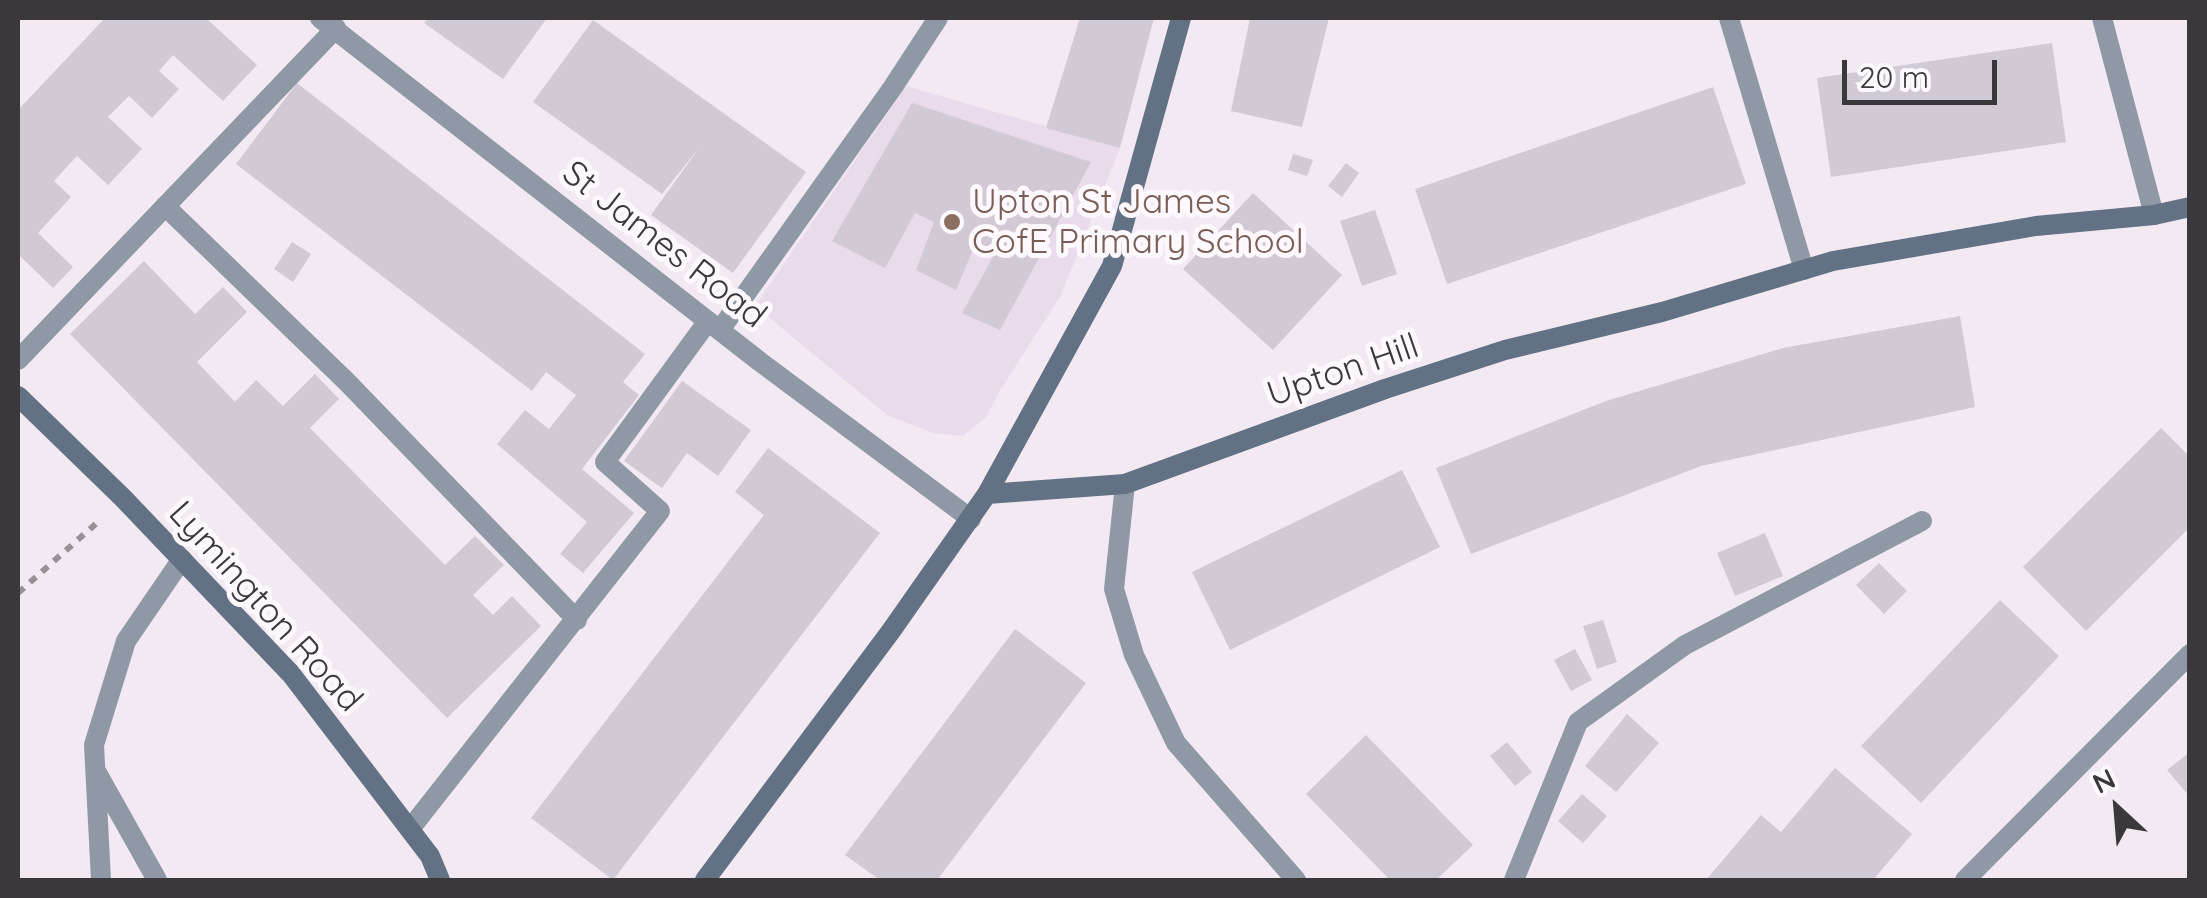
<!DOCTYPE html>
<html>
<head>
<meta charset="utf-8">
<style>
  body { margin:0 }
  #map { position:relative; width:2207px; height:898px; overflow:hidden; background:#f2e9f3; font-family:Quicksand,sans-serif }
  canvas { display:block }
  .frame { position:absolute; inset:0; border:20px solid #3b383c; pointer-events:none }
  .north { position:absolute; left:2067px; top:758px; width:100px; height:100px; -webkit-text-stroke:8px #fdf8fe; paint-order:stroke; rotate:334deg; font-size:28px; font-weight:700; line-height:40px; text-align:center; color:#3b383c }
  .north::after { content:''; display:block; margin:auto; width:35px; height:45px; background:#3b383c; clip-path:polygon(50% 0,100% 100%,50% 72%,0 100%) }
  .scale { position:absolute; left:1842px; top:60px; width:155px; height:45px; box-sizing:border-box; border:5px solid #3b383c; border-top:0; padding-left:12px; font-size:30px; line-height:35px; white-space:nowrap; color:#3b383c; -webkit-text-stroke:8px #fdf8fe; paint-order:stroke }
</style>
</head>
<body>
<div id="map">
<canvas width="2207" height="898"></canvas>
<div class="frame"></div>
<div class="north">N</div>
<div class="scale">20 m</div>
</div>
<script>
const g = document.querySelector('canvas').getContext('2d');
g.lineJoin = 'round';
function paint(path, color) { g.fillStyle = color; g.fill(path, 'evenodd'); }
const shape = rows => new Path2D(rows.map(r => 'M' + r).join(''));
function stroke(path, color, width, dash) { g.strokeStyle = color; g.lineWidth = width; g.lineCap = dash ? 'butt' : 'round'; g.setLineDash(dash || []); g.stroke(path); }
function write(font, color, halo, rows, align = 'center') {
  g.font = font + ' Quicksand,sans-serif'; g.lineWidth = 10; g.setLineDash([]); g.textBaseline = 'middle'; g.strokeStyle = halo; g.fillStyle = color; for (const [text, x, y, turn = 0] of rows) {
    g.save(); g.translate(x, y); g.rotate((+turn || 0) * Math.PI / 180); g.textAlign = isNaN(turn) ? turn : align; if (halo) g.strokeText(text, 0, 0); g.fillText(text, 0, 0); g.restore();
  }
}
paint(shape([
  [906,86,1120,148,1061,295,999,392,986,417,963,436,933,433,887,415,755,306]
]), '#e9dbeb');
paint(shape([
  [105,18,206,18,257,65,223,101,173,55,159,71,179,89,152,118,129,96,108,117,142,149,108,185,77,156,54,181,71,197,38,233,73,267,53,288,18,254,18,110],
  [429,18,547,18,503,79,424,23],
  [1080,18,1154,18,1120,148,1046,128],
  [1250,18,1329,18,1302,127,1231,111],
  [593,20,806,172,733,273,651,215,699,148,662,194,533,102],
  [2052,43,2066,142,1831,177,1817,78],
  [297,83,645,354,623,382,639,395,582,469,634,513,583,573,560,554,587,522,497,444,525,410,549,429,576,395,546,372,532,391,236,164],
  [1713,87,1746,184,1447,284,1415,189],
  [912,103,1091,162,1000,330,962,313,993,257,974,247,956,290,916,270,934,222,915,213,885,268,832,241],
  [1293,154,1313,160,1307,176,1288,170],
  [1346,163,1359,173,1342,197,1328,186],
  [1253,193,1342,275,1273,350,1183,269],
  [1375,210,1397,274,1362,286,1340,221],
  [292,242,311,254,293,282,274,269],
  [144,261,195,314,223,287,247,312,197,362,235,402,256,380,283,406,315,374,339,399,310,428,445,565,475,536,504,565,473,595,493,615,512,596,541,626,447,718,70,334],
  [1960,316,1975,407,1701,466,1471,554,1436,468,1606,401,1783,348],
  [682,381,751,430,718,476,687,453,662,488,624,461],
  [2161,428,2190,457,2190,527,2086,631,2023,567],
  [768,448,880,533,613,880,531,818,764,515,735,492],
  [1402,470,1440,547,1230,650,1192,572],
  [1765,533,1783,576,1735,596,1717,553],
  [1879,563,1907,591,1884,614,1856,585],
  [2000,600,2059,656,1921,803,1861,746],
  [1603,620,1617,662,1597,669,1583,626],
  [1015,629,1086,683,937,880,880,880,845,855],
  [1575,649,1592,680,1571,691,1554,660],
  [1627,714,1659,743,1616,792,1585,766],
  [1366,735,1473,845,1436,880,1390,880,1306,794],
  [1507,742,1532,772,1515,786,1490,756],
  [2190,752,2190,797,2167,770],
  [1835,768,1912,834,1873,880,1706,880,1761,815,1781,832],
  [1582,794,1607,816,1583,843,1558,821]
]), '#d1c9d3');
stroke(shape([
  [18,593,99,521]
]), '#969097', 6, [8, 8]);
stroke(shape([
  [165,206,347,382,577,620],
  [720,330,893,87,938,18],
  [18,360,336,28],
  [97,773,157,880],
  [410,829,660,511,605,462,708,321],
  [101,880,94,745,126,641,182,559],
  [1514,880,1578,722,1685,645,1922,521]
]), '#8f99a6', 20);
stroke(shape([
  [320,18,759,361,971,519],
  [1729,18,1804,270],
  [2102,18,2154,215],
  [1125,484,1114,589,1134,655,1176,743,1296,880],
  [1965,880,2190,654]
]), '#8f99a6', 20);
stroke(shape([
  [18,396,123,498,291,674,430,856,440,880],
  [987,494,1112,266,1181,18],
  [705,880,891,631,987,494,1125,484,1385,389,1505,350,1662,312,1833,261,2036,226,2154,215,2190,207]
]), '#627184', 20);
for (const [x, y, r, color] of [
  [952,222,10,"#8d6e63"]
]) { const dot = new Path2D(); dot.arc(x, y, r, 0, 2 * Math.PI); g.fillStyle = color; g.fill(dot); stroke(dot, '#fdf8fe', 4); }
write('35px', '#785e54', '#fdf8fe', [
  ["Upton St James",972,202],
  ["CofE Primary School",972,242]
], 'left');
write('35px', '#3b383c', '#fdf8fe', [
  ["St James Road",664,245,38],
  ["Upton Hill",1343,371,-19],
  ["Lymington Road",265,607,48]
]);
</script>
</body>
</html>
